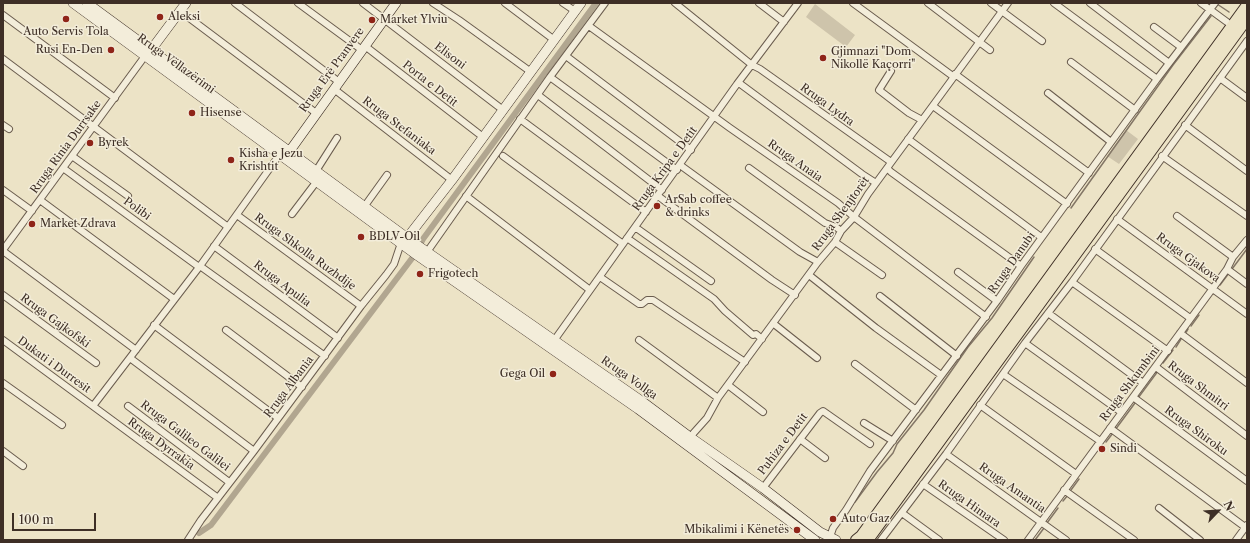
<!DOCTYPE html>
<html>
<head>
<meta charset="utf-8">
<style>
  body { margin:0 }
  #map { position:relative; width:1250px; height:543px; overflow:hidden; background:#ece3c6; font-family:"Libre Caslon Text",serif }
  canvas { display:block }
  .frame { position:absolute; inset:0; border:4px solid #3e2f26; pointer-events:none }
  .north { position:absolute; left:1198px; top:491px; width:40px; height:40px; -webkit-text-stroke:3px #f3edda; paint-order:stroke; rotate:65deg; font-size:11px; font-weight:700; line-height:16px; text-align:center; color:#3e2f26 }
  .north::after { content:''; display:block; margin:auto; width:14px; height:18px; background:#3e2f26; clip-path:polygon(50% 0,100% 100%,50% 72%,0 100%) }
  .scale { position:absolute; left:12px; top:513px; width:84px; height:18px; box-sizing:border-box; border:2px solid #3e2f26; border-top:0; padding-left:5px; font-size:12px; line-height:14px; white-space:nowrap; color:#3e2f26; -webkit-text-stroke:3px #f3edda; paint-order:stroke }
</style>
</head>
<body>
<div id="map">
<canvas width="1250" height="543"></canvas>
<div class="frame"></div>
<div class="north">N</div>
<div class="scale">100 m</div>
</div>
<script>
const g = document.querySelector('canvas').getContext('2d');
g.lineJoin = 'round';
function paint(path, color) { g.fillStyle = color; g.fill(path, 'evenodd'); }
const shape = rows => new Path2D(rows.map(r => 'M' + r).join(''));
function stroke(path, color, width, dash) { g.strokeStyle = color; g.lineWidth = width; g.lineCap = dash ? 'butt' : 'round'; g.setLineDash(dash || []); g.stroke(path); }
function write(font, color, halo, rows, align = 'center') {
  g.font = font + ' "Libre Caslon Text",serif'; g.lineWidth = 3; g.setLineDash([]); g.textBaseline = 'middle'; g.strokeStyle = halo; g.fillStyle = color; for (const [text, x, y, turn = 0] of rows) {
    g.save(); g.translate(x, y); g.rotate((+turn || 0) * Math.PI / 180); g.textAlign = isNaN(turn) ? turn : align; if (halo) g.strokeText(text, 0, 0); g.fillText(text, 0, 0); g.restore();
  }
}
paint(shape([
  [815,4,855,35,846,47,806,17],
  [1126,130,1138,139,1119,164,1107,156]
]), '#cec4ab');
stroke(shape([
  [1217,4,1229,12],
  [1071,208,1173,65,1211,16],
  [1232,269,1247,249],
  [1220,285,1229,273],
  [1191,326,1199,315],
  [1185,334,1188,329],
  [1176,347,1181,339],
  [1163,363,1173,350],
  [1138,398,1158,371],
  [1115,430,1135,403],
  [1106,442,1113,433],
  [1071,490,1079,479],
  [1063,501,1068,495],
  [855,502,877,472,893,453,897,444,924,410,968,347,992,318,1034,257],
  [1047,523,1058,508],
  [1035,540,1044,528]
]), '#837666', 1.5);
stroke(shape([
  [199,533,211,525,413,257,423,239,596,3]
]), '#b1a690', 6);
const street = shape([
  [235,3,339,82],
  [298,3,362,50],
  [363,3,503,110],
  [433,3,459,20,531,72],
  [505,3,553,39],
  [563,3,575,11],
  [675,3,752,65,760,69,891,162],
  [759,3,784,22],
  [853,3,954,77],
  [928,3,990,50],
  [991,3,1042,41],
  [1054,3,1157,79],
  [1090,3,1169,63],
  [1201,3,1227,22],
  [180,11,316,113],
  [3,15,115,98],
  [589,26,730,128,838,203,854,217,986,317],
  [1154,27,1181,47],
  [365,46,483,137],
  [566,56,691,150],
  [3,59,228,227],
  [1071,62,1135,110],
  [891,71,879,90,909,113,922,120],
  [955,74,1089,173],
  [550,77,677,170],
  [1220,78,1247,98],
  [739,83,862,174,876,183],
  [334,89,452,180],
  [1048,93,1111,142],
  [538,95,662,190],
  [933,106,1067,204],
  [520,119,646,212],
  [3,125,9,129],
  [1185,125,1247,171],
  [908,139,1041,237],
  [72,156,128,196],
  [503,156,623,244],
  [1162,156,1247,216],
  [680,165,800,252,818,262],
  [63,168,199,267],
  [749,168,825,223,836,227,841,231],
  [887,168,891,172,1021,266],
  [316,171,337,138],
  [3,190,32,211],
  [466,196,590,290],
  [658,196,772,280,795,295],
  [40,200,174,299],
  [364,207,387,175],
  [292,214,317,181],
  [237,215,361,306],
  [1177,216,1233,257],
  [1117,219,1247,314],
  [635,227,711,281],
  [627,238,714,299,725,311,753,335,756,334,762,339],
  [835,242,882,275],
  [214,246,338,338],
  [1095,249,1190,318],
  [3,250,145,56],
  [3,251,136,350],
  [427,252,550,77,605,3],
  [200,266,325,356],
  [1227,269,1247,284],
  [958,272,997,301],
  [809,275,876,328,941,375],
  [600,277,639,304,642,304,647,300,653,300,745,362],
  [1072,282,1168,351],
  [3,295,96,363],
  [880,296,957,356],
  [1048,313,1143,383],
  [774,322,774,324,817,358],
  [154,325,278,418],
  [226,330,302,387],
  [1180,333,1247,383],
  [3,340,218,498],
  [639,340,718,398],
  [553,342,737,84,798,3],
  [1025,343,1121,412],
  [130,358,254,451],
  [855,364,916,410],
  [1156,367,1247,436],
  [1003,374,1100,441],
  [3,383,62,425],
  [728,385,763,412],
  [1133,397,1247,481],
  [980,405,1076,474],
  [93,406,200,266,280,154],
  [128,406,229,482],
  [864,423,893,441],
  [1110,428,1245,527],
  [690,437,707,418,718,398,818,262,835,242,841,231,854,217,868,194,1008,3],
  [800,439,825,458],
  [3,451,23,466],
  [946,454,1066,540],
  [923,484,1004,540],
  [763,488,820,413,823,411,870,444],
  [1064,490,1134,540],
  [1159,508,1200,540],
  [902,513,939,540],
  [830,537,833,528,846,510,870,471,997,301,1021,266,1157,79,1215,3],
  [188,540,201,520,254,451,361,306,386,275,394,264,401,243],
  [881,540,946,454,1025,343,1072,282,1247,41],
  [1028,540,1227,269,1233,257,1247,240],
  [1236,540,1247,525]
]);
const secondary = shape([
  [73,3,418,256,638,409,815,540],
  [87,3,410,240,643,402,690,437,763,488,820,532,836,540],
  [151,50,186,3],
  [289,152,396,3],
  [407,238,452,180,581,3]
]);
const primary = shape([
  [856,540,861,536,1247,5],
  [868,540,1247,19]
]);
stroke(street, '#6a5c4e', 8);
stroke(secondary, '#3e2f26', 10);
stroke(primary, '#3e2f26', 12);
stroke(street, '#f3edda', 6);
stroke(secondary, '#f3edda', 9);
stroke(primary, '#ece3c6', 10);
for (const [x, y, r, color] of [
  [160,17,4,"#8f2418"],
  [66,19,4,"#8f2418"],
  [372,20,4,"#8f2418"],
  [111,50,4,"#8f2418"],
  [823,58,4,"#8f2418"],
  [192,113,4,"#8f2418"],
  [90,143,4,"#8f2418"],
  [231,160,4,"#8f2418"],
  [657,206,4,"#8f2418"],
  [32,224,4,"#8f2418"],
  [361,237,4,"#8f2418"],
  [420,274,4,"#8f2418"],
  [553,374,4,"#8f2418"],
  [1102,449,4,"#8f2418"],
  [833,519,4,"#8f2418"],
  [797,530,4,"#8f2418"]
]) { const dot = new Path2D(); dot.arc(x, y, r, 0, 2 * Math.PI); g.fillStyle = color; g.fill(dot); stroke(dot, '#f3edda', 1.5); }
write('11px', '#3e2f26', '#f3edda', [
  ["Aleksi",168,17],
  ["Market Ylviu",380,20],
  ["Auto Servis Tola",66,32,"center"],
  ["Rusi En-Den",103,50,"right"],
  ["Gjimnazi \"Dom",831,52],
  ["Nikollë Kaçorri\"",831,65],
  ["Hisense",200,113],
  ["Byrek",98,143],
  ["Kisha e Jezu",239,154],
  ["Krishtit",239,167],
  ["ArSab coffee",665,200],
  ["& drinks",665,213],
  ["Market Zdrava",40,224],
  ["BDLV-Oil",369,237],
  ["Frigotech",428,274],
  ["Gega Oil",545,374,"right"],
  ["Sindi",1110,449],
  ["Auto Gaz",841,519],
  ["Mbikalimi i Kënetës",789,530,"right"]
], 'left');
write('11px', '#3e2f26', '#f3edda', [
  ["Elisoni",450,56,37],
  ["Rruga Vëllazërimi",176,64,36],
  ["Rruga Erë Pranvere",332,70,-54],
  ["Porta e Detit",430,84,38],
  ["Rruga Lydra",827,105,36],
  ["Rruga Stefaniaka",399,126,37],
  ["Rruga Rinia Durrsake",66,147,-54],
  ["Rruga Anaia",795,161,35],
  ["Rruga Kripa e Detit",665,169,-54],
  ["Polibi",137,209,36],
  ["Rruga Shenjtorët",841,214,-54],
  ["Rruga Shkolla Ruzhdije",305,252,36],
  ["Rruga Gjakova",1188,258,36],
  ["Rruga Danubi",1012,263,-55],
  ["Rruga Apulia",282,284,37],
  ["Rruga Gajkofski",55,321,36],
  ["Dukati i Durresit",54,365,36],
  ["Rruga Vollga",629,378,35],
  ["Rruga Shkumbini",1130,384,-53],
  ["Rruga Shmitri",1198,386,37],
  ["Rruga Albania",289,387,-53],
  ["Rruga Shiroku",1196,431,36],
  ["Rruga Galileo Galilei",185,436,37],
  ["Rruga Dyrrakia",161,444,36],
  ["Puhiza e Detit",783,444,-53],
  ["Rruga Amantia",1012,488,35],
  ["Rruga Himara",969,504,35]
]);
</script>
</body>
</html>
